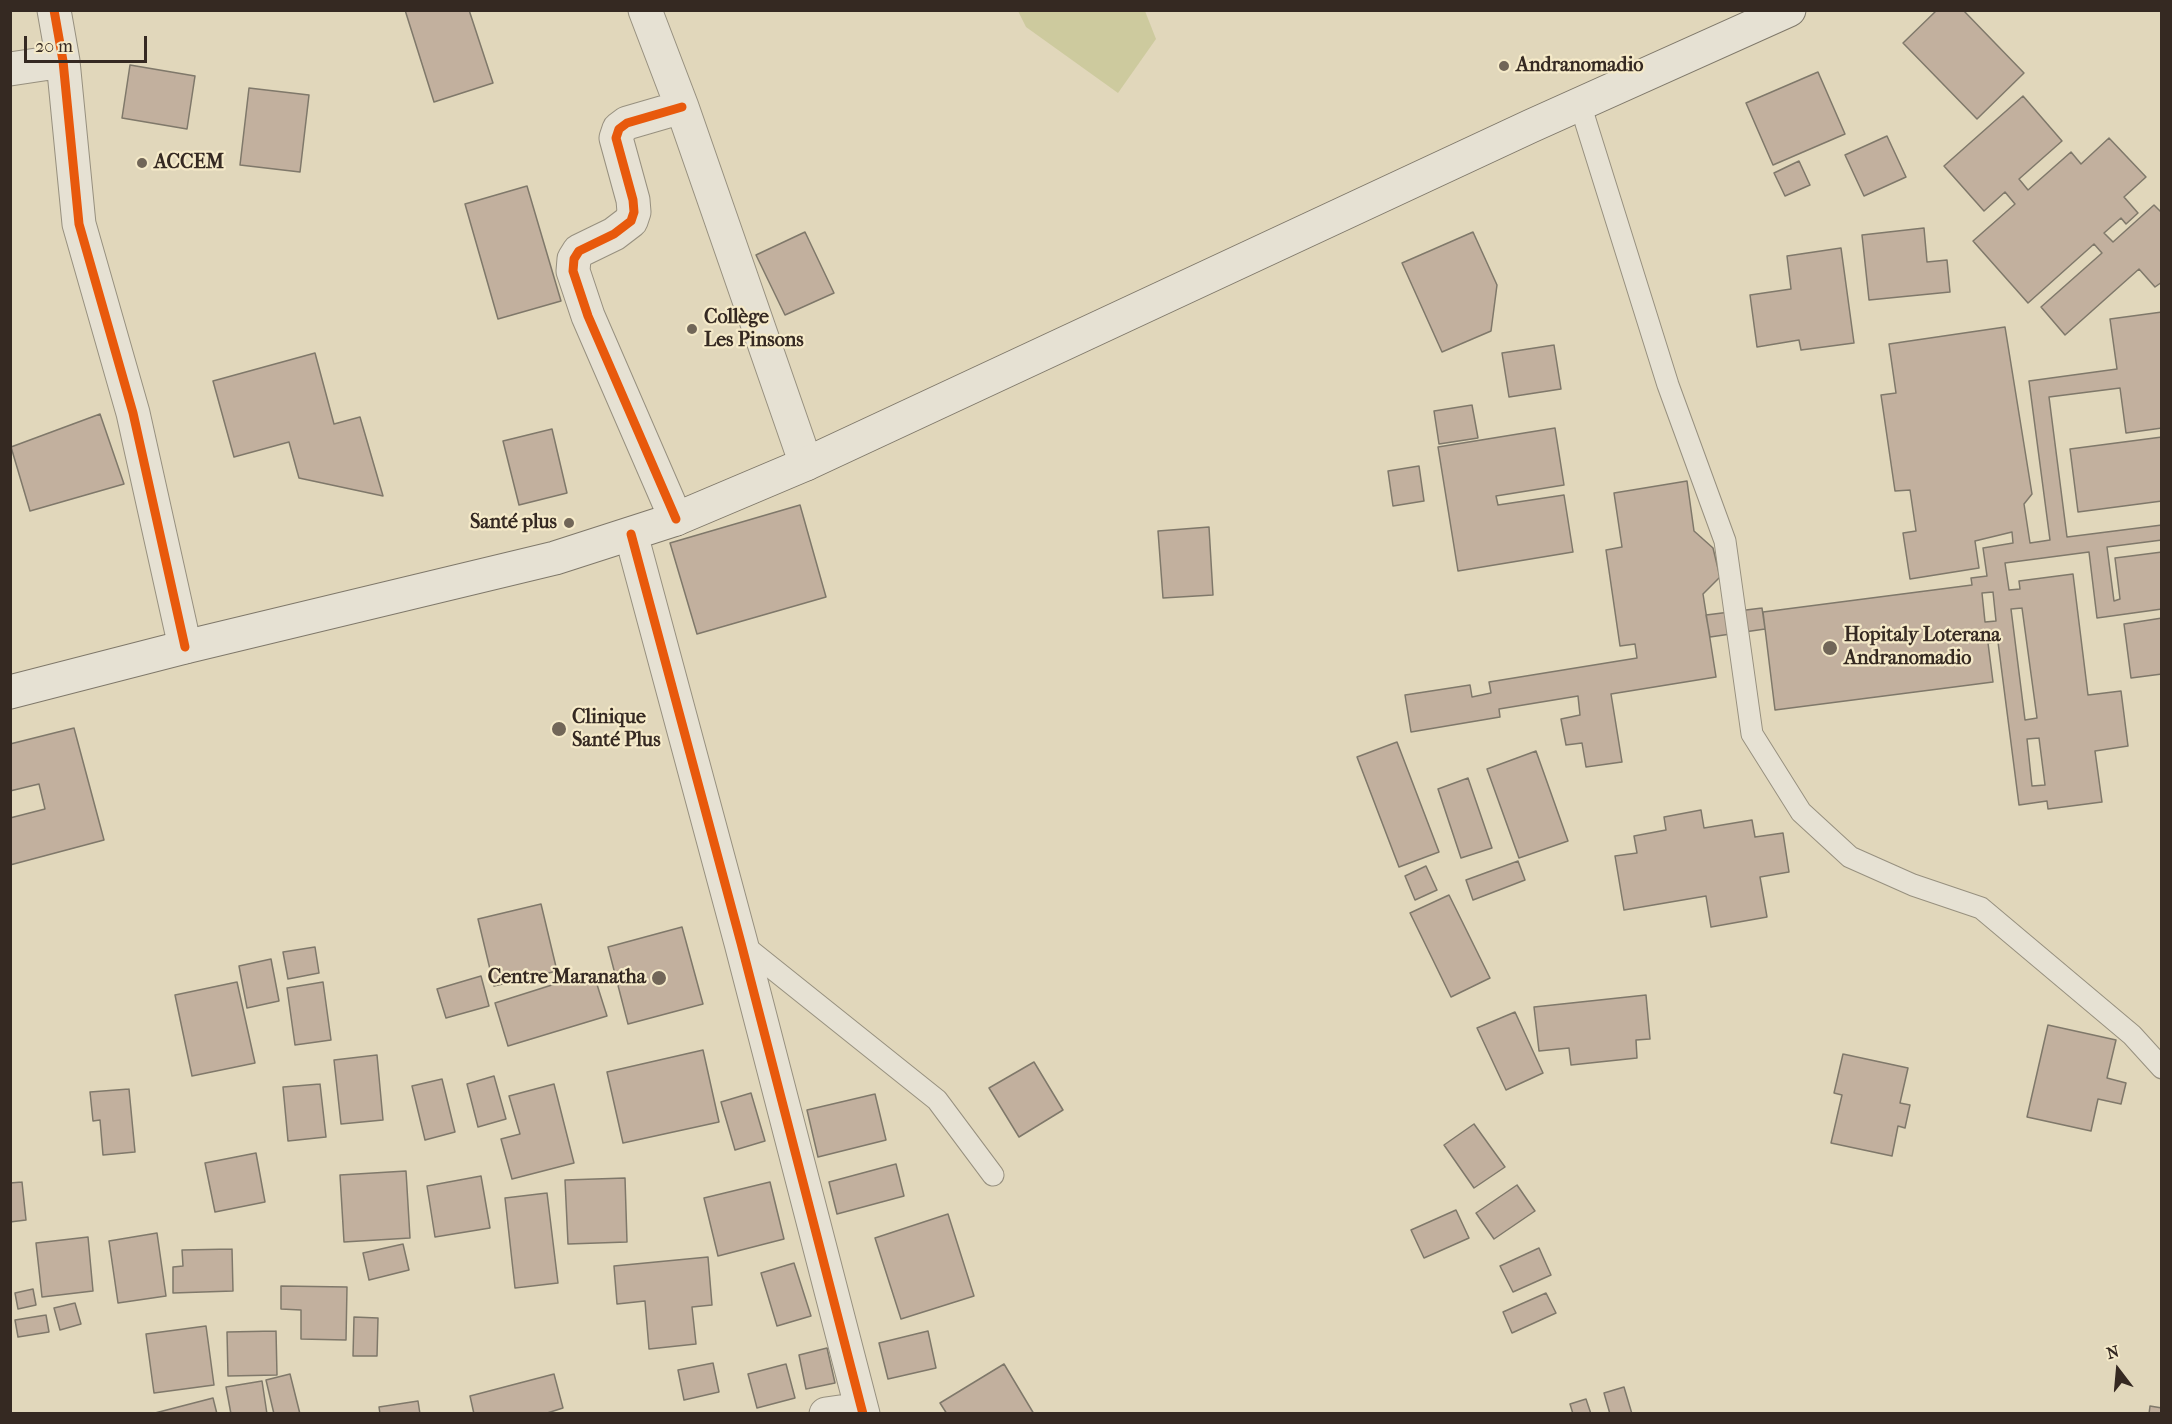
<!DOCTYPE html>
<html>
<head>
<meta charset="utf-8">
<style>
  body { margin:0 }
  #map { position:relative; width:2172px; height:1424px; overflow:hidden; background:#e1d7bb; font-family:"IM FELL French Canon",serif }
  canvas { display:block }
  .frame { position:absolute; inset:0; border:12px solid #352922; pointer-events:none }
  .north { position:absolute; left:2088px; top:1340px; width:60px; height:60px; -webkit-text-stroke:4px #f5eac9; paint-order:stroke; rotate:344deg; font-size:16px; font-weight:700; line-height:24px; text-align:center; color:#352922 }
  .north::after { content:''; display:block; margin:auto; width:21px; height:27px; background:#352922; clip-path:polygon(50% 0,100% 100%,50% 72%,0 100%) }
  .scale { position:absolute; left:24px; top:36px; width:123px; height:27px; box-sizing:border-box; border:3px solid #352922; border-top:0; padding-left:8px; font-size:18px; line-height:21px; white-space:nowrap; color:#352922; -webkit-text-stroke:4px #f5eac9; paint-order:stroke }
</style>
</head>
<body>
<div id="map">
<canvas width="2172" height="1424"></canvas>
<div class="frame"></div>
<div class="north">N</div>
<div class="scale">20 m</div>
</div>
<script>
const g = document.querySelector('canvas').getContext('2d');
g.lineJoin = 'round';
function paint(path, color) { g.fillStyle = color; g.fill(path, 'evenodd'); }
const shape = rows => new Path2D(rows.map(r => 'M' + r).join(''));
function stroke(path, color, width, dash) { g.strokeStyle = color; g.lineWidth = width; g.lineCap = dash ? 'butt' : 'round'; g.setLineDash(dash || []); g.stroke(path); }
function write(font, color, halo, rows, align = 'center') {
  g.font = font + ' "IM FELL French Canon",serif'; g.lineWidth = 4.5; g.setLineDash([]); g.textBaseline = 'middle'; g.strokeStyle = halo; g.fillStyle = color; for (const [text, x, y, turn = 0] of rows) {
    g.save(); g.translate(x, y); g.rotate((+turn || 0) * Math.PI / 180); g.textAlign = isNaN(turn) ? turn : align; if (halo) g.strokeText(text, 0, 0); g.fillText(text, 0, 0); g.restore();
  }
}
paint(shape([
  [1018,11,1145,11,1156,39,1118,93,1026,27]
]), '#cdca9e');
const building = shape([
  [405,10,469,10,493,83,434,102,405,10],
  [1937,10,1963,10,2024,73,1977,119,1903,43,1937,10],
  [130,65,195,76,187,129,122,118,130,65],
  [1818,72,1845,134,1773,165,1746,103,1818,72],
  [249,88,309,95,300,172,240,165,249,88],
  [2023,96,2062,141,2019,179,2028,190,2071,152,2081,164,2109,138,2146,177,2124,197,2138,213,2126,224,2121,218,2104,233,2113,242,2154,205,2162,213,2162,282,2155,287,2139,269,2065,335,2041,307,2102,253,2094,244,2028,303,1973,241,2015,204,2005,192,1984,211,1944,166,2023,96],
  [1887,136,1906,177,1864,196,1845,155,1887,136],
  [1799,161,1810,185,1785,196,1774,173,1799,161],
  [527,186,561,301,498,319,465,204,527,186],
  [1924,228,1927,262,1947,260,1950,292,1869,300,1862,235,1924,228],
  [805,232,834,293,785,315,756,255,805,232],
  [1473,232,1497,285,1491,331,1442,352,1402,263,1473,232],
  [1841,248,1854,343,1801,350,1799,340,1757,347,1750,295,1791,289,1787,256,1841,248],
  [2162,312,2162,428,2126,433,2120,388,2049,397,2067,537,2162,525,2162,540,2107,547,2114,601,2120,599,2115,558,2162,552,2162,609,2097,618,2089,552,2005,563,2009,590,2020,589,2019,581,2073,574,2088,695,2121,691,2128,746,2095,751,2102,802,2048,809,2047,801,2019,805,1998,642,1988,643,1993,682,1775,710,1763,612,1972,585,1971,578,1987,576,1983,548,2013,543,2012,532,1975,541,1979,568,1910,579,1903,533,1916,531,1910,490,1895,491,1881,395,1896,393,1889,344,2005,327,2032,494,2024,504,2030,543,2050,540,2029,381,2117,369,2110,319,2162,312],
  [1993,592,1996,621,1985,622,1982,593,1993,592],
  [2022,608,2037,718,2025,720,2011,609,2022,608],
  [2039,738,2045,785,2032,786,2027,739,2039,738],
  [1554,345,1561,389,1509,397,1502,353,1554,345],
  [315,353,334,424,360,417,383,496,299,478,289,442,234,457,213,381,315,353],
  [1472,405,1478,438,1439,444,1434,411,1472,405],
  [100,414,124,484,30,511,11,447,100,414],
  [1555,428,1564,485,1496,496,1498,505,1564,495,1573,552,1458,571,1438,447,1555,428],
  [552,429,567,493,519,505,503,441,552,429],
  [2162,437,2162,501,2078,512,2070,449,2162,437],
  [1419,466,1424,501,1393,506,1388,471,1419,466],
  [1687,481,1694,531,1713,548,1720,577,1703,594,1716,677,1611,694,1622,762,1586,767,1582,743,1566,745,1561,719,1580,715,1578,696,1499,709,1500,717,1411,732,1405,695,1470,685,1472,697,1491,693,1489,682,1637,658,1635,644,1620,646,1606,550,1622,547,1614,493,1687,481],
  [800,505,826,597,697,634,670,543,800,505],
  [1209,527,1213,595,1163,598,1158,531,1209,527],
  [1762,608,1765,629,1710,637,1706,615,1762,608],
  [2162,618,2162,674,2131,678,2124,624,2162,618],
  [74,728,104,840,10,865,10,818,45,809,39,784,10,791,10,744,74,728],
  [1397,742,1439,852,1399,867,1357,757,1397,742],
  [1536,751,1568,841,1519,858,1487,769,1536,751],
  [1468,778,1492,848,1461,858,1438,789,1468,778],
  [1701,810,1704,828,1752,820,1755,837,1783,833,1789,872,1760,877,1767,917,1711,927,1706,896,1624,910,1615,856,1637,853,1634,836,1666,830,1664,817,1701,810],
  [1518,861,1525,880,1473,900,1466,880,1518,861],
  [1426,866,1437,890,1415,900,1405,876,1426,866],
  [1449,895,1490,978,1451,997,1410,913,1449,895],
  [541,904,557,971,494,986,478,919,541,904],
  [682,927,703,1004,628,1024,608,947,682,927],
  [315,947,319,973,288,979,283,952,315,947],
  [271,959,279,1001,247,1008,239,966,271,959],
  [593,972,607,1016,508,1046,495,1003,593,972],
  [481,976,489,1006,446,1018,437,989,481,976],
  [237,982,255,1063,192,1076,175,995,237,982],
  [323,982,331,1040,295,1045,287,988,323,982],
  [1646,995,1650,1039,1636,1040,1637,1058,1571,1065,1569,1048,1539,1051,1534,1007,1646,995],
  [1515,1012,1543,1073,1506,1090,1477,1028,1515,1012],
  [2048,1025,2116,1040,2107,1078,2126,1083,2121,1104,2098,1099,2091,1131,2027,1117,2048,1025],
  [703,1050,719,1122,623,1143,607,1072,703,1050],
  [1843,1054,1908,1068,1900,1103,1910,1105,1905,1128,1898,1126,1892,1156,1831,1143,1842,1095,1834,1093,1843,1054],
  [377,1055,383,1120,341,1124,334,1060,377,1055],
  [1034,1062,1063,1110,1019,1137,989,1088,1034,1062],
  [494,1076,506,1119,478,1127,467,1084,494,1076],
  [442,1079,455,1132,425,1140,412,1086,442,1079],
  [320,1084,326,1137,288,1141,283,1087,320,1084],
  [554,1084,574,1163,512,1179,501,1139,520,1134,509,1096,554,1084],
  [129,1089,135,1152,103,1155,100,1120,93,1121,90,1092,129,1089],
  [751,1093,765,1141,735,1150,721,1102,751,1093],
  [875,1094,886,1140,818,1157,807,1110,875,1094],
  [1474,1124,1505,1167,1474,1188,1444,1145,1474,1124],
  [256,1153,265,1202,215,1212,205,1163,256,1153],
  [896,1164,904,1196,837,1214,829,1182,896,1164],
  [406,1171,410,1238,344,1242,340,1175,406,1171],
  [481,1176,490,1228,435,1237,427,1186,481,1176],
  [625,1178,627,1242,568,1244,565,1180,625,1178],
  [22,1182,26,1220,10,1222,10,1183,22,1182],
  [770,1182,784,1239,718,1256,704,1198,770,1182],
  [1517,1185,1535,1211,1494,1239,1476,1213,1517,1185],
  [547,1193,558,1283,515,1288,505,1198,547,1193],
  [1456,1210,1469,1238,1424,1258,1411,1230,1456,1210],
  [948,1214,974,1296,901,1319,875,1238,948,1214],
  [157,1233,166,1296,118,1303,109,1241,157,1233],
  [88,1237,93,1291,42,1297,36,1243,88,1237],
  [403,1244,409,1270,369,1280,363,1253,403,1244],
  [1539,1248,1551,1275,1513,1292,1500,1266,1539,1248],
  [232,1249,233,1291,173,1293,173,1267,183,1266,182,1250,232,1249],
  [708,1257,712,1305,692,1307,696,1344,649,1349,645,1301,617,1304,614,1266,708,1257],
  [794,1263,811,1316,777,1326,761,1273,794,1263],
  [281,1286,347,1287,346,1340,301,1339,301,1310,281,1309,281,1286],
  [33,1289,36,1305,18,1309,15,1293,33,1289],
  [1546,1293,1556,1313,1512,1333,1503,1312,1546,1293],
  [75,1303,81,1324,60,1330,54,1308,75,1303],
  [46,1315,49,1332,18,1337,15,1320,46,1315],
  [354,1317,378,1318,377,1356,353,1356,354,1317],
  [206,1326,214,1385,154,1393,146,1334,206,1326],
  [276,1331,277,1375,228,1376,227,1332,276,1331],
  [928,1331,936,1368,888,1379,879,1343,928,1331],
  [827,1348,835,1383,806,1389,799,1355,827,1348],
  [713,1363,719,1392,684,1400,678,1370,713,1363],
  [786,1364,795,1398,757,1408,748,1374,786,1364],
  [1004,1364,1034,1414,947,1414,940,1403,1004,1364],
  [290,1374,300,1414,274,1414,266,1380,290,1374],
  [554,1374,563,1408,544,1414,474,1414,470,1396,554,1374],
  [262,1381,267,1414,231,1414,226,1387,262,1381],
  [1624,1387,1632,1414,1610,1414,1604,1393,1624,1387],
  [213,1398,217,1414,155,1414,155,1413,213,1398],
  [1586,1399,1591,1414,1573,1414,1570,1404,1586,1399],
  [418,1401,420,1414,380,1414,379,1407,418,1401],
  [2150,1406,2162,1408,2162,1414,2149,1414,2150,1406]
]);
paint(building, '#c2b09e');
stroke(building, '#7f786a', 1.5);
const service = shape([
  [1580,104,1668,385,1725,541,1752,734,1801,812,1850,857,1913,885,1981,908,2132,1035,2162,1068],
  [742,944,937,1100,993,1175]
]);
const minor = shape([
  [54,10,63,61,79,224,133,413,185,647],
  [645,10,682,107,806,464],
  [10,69,63,61],
  [676,519,588,316,573,271,574,259,579,251,614,234,631,221,634,212,633,200,616,138,619,129,627,123,682,107],
  [631,534,741,943,863,1414],
  [826,1414,861,1409]
]);
const secondary = shape([
  [10,692,185,647,555,558,676,519,806,464,1531,126,1789,10]
]);
stroke(service, '#97907f', 23);
stroke(minor, '#97907f', 35);
stroke(secondary, '#7f786a', 35);
stroke(service, '#e6e1d3', 21);
stroke(minor, '#e6e1d3', 33);
stroke(secondary, '#e6e1d3', 33);
stroke(shape([
  [54,10,63,61,79,224,133,413,185,647],
  [676,519,588,316,573,271,574,259,579,251,614,234,631,221,634,212,633,200,616,138,619,129,627,123,682,107],
  [631,534,741,943,863,1414]
]), '#e8590c', 9);
for (const [x, y, r, color] of [
  [1504,66,6,"#716658"],
  [142,163,6,"#716658"],
  [692,329,6,"#716658"],
  [569,523,6,"#716658"],
  [1830,648,8,"#716658"],
  [559,729,8,"#716658"],
  [659,978,8,"#716658"]
]) { const dot = new Path2D(); dot.arc(x, y, r, 0, 2 * Math.PI); g.fillStyle = color; g.fill(dot); stroke(dot, '#f5eac9', 2); }
write('bold 20px', '#352922', '#f5eac9', [
  ["Andranomadio",1516,66],
  ["ACCEM",154,163],
  ["Collège",704,318],
  ["Les Pinsons",704,341],
  ["Santé plus",557,523,"right"],
  ["Hopitaly Loterana",1844,636],
  ["Andranomadio",1844,659],
  ["Clinique",572,718],
  ["Santé Plus",572,741],
  ["Centre Maranatha",646,978,"right"]
], 'left');
</script>
</body>
</html>
